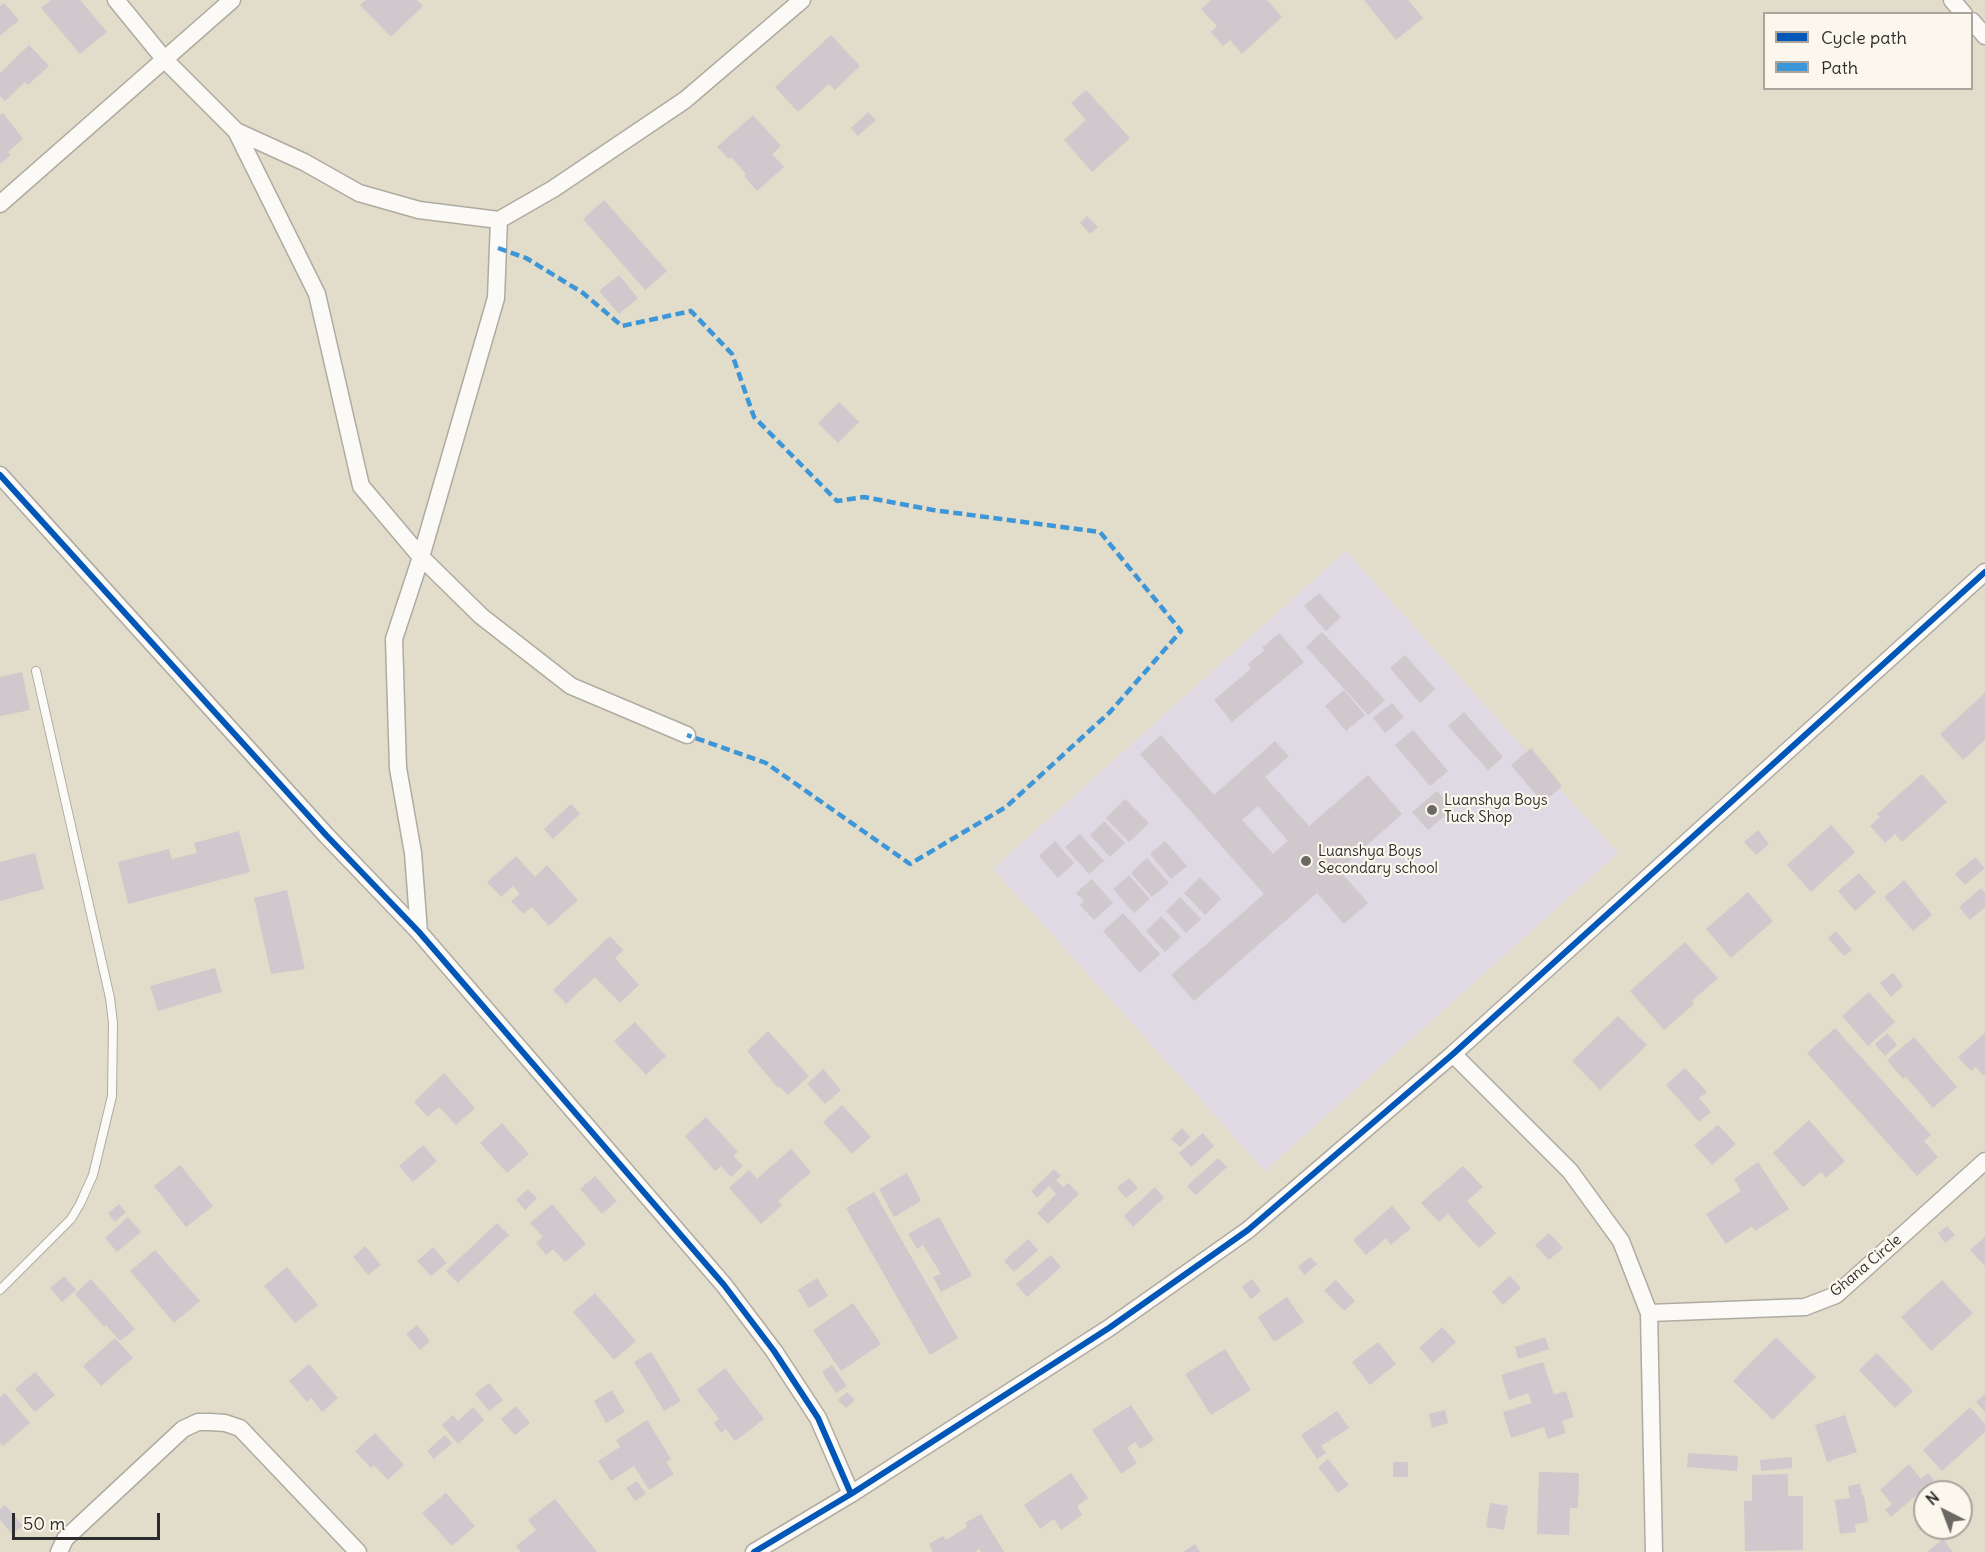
<!DOCTYPE html>
<html>
<head>
<meta charset="utf-8">
<style>
  body { margin:0 }
  #map { position:relative; width:1985px; height:1552px; overflow:hidden; background:#e2dcca; font-family:Delius,sans-serif }
  canvas { display:block }
  .legend { position:absolute; left:1763px; top:12px; width:210px; height:78px; box-sizing:border-box; background:#fbf7ec; border:2px solid #a8a59f; margin:0; padding:8px 10px; list-style:none; font-size:18px; color:#2b2b2b }
  .legend li { display:flex; align-items:center; gap:12px; height:30px }
  .legend b { width:30px; border:2px solid #a8a59f }
  .north { position:absolute; left:1913px; top:1480px; width:60px; height:60px; box-sizing:border-box; background:#fbf7ec; border:2px solid #a8a59f; border-radius:50%; rotate:318deg; font-size:16px; font-weight:700; line-height:24px; text-align:center; color:#2b2b2b }
  .north::after { content:''; display:block; margin:auto; width:21px; height:27px; background:#6b6963; clip-path:polygon(50% 0,100% 100%,50% 72%,0 100%) }
  .scale { position:absolute; left:12px; top:1513px; width:148px; height:27px; box-sizing:border-box; border:3px solid #2b2b2b; border-top:0; padding-left:8px; font-size:18px; line-height:21px; white-space:nowrap; color:#2b2b2b; -webkit-text-stroke:4px #fbf7ec; paint-order:stroke }
</style>
</head>
<body>
<div id="map">
<canvas width="1985" height="1552"></canvas>
<ul class="legend">
<li><b style="height:8px;background:#0057b8"></b>Cycle path</li>
<li><b style="height:8px;background:#3c96d7"></b>Path</li>
</ul>
<div class="north">N</div>
<div class="scale">50 m</div>
</div>
<script>
const g = document.querySelector('canvas').getContext('2d');
g.lineJoin = 'round';
function paint(path, color) { g.fillStyle = color; g.fill(path, 'evenodd'); }
const shape = rows => new Path2D(rows.map(r => 'M' + r).join(''));
function stroke(path, color, width, dash) { g.strokeStyle = color; g.lineWidth = width; g.lineCap = dash ? 'butt' : 'round'; g.setLineDash(dash || []); g.stroke(path); }
function write(font, color, halo, rows, align = 'center') {
  g.font = font + ' Delius,sans-serif'; g.lineWidth = 4.5; g.setLineDash([]); g.textBaseline = 'middle'; g.strokeStyle = halo; g.fillStyle = color; for (const [text, x, y, turn = 0] of rows) {
    g.save(); g.translate(x, y); g.rotate((+turn || 0) * Math.PI / 180); g.textAlign = isNaN(turn) ? turn : align; if (halo) g.strokeText(text, 0, 0); g.fillText(text, 0, 0); g.restore();
  }
}
paint(shape([
  [1346,551,1618,853,1265,1171,993,869]
]), '#ded9e3');
paint(shape([
  [51,0,80,0,107,32,80,54,41,8],
  [366,0,417,0,423,6,391,37,360,5],
  [1211,0,1267,0,1282,17,1242,54,1230,40,1223,46,1211,32,1217,26,1201,9],
  [1364,0,1408,0,1423,18,1396,40],
  [4,3,19,20,0,36,0,6],
  [831,35,860,66,835,90,829,84,798,112,775,87],
  [29,45,49,66,28,85,25,82,5,101,0,96,0,73],
  [1086,90,1130,138,1092,172,1064,140,1086,120,1071,103],
  [868,112,876,120,858,136,851,128],
  [3,113,23,139,8,152,11,155,0,164,0,115],
  [753,115,781,146,772,154,784,167,757,191,744,176,746,174,731,157,729,159,717,147],
  [604,200,667,271,645,290,583,219],
  [1087,216,1098,227,1090,234,1080,223],
  [619,275,638,298,619,314,599,291],
  [839,402,859,422,838,443,818,423],
  [1319,593,1341,617,1326,631,1304,606],
  [1322,632,1385,700,1368,715,1306,647],
  [1279,633,1304,662,1232,722,1214,700,1251,669,1248,664,1265,650,1262,648],
  [1405,655,1435,689,1420,703,1390,668],
  [22,672,30,710,0,716,0,677],
  [1344,690,1365,715,1346,731,1325,706],
  [1985,693,1985,740,1963,760,1940,734],
  [1392,703,1404,717,1385,733,1373,718],
  [1464,712,1503,757,1488,770,1448,726],
  [1413,730,1448,771,1430,786,1395,745],
  [1161,735,1214,795,1275,741,1289,756,1265,777,1309,826,1368,775,1402,814,1339,870,1368,903,1344,924,1317,893,1194,1001,1171,975,1264,894,1140,754],
  [1258,806,1288,841,1273,854,1242,820],
  [1531,748,1562,786,1543,803,1511,765],
  [1922,774,1947,802,1902,842,1895,834,1885,843,1870,826,1880,817,1877,814],
  [1437,791,1453,809,1428,830,1412,812],
  [1125,799,1149,823,1129,842,1106,818],
  [571,804,580,814,553,839,544,829],
  [1104,821,1125,843,1110,857,1090,835],
  [1831,825,1855,852,1811,892,1787,865],
  [1758,830,1769,844,1756,855,1744,842],
  [239,831,250,872,128,904,118,862,169,849,172,859,197,853,194,843],
  [1080,834,1104,861,1089,874,1065,847],
  [1055,841,1074,863,1058,878,1039,856],
  [1165,841,1187,866,1171,879,1150,854],
  [35,853,44,889,0,901,0,862],
  [516,856,535,877,547,865,578,900,549,926,532,907,523,914,511,901,520,894,513,886,501,897,487,882],
  [1975,857,1985,868,1965,885,1955,874],
  [1147,858,1169,883,1152,897,1131,873],
  [1859,873,1876,892,1855,911,1838,891],
  [1129,875,1150,899,1134,913,1113,889],
  [1200,877,1221,899,1205,915,1184,893],
  [1092,879,1113,903,1094,920,1080,905,1084,901,1076,893],
  [1904,880,1932,915,1913,931,1884,897],
  [1981,888,1985,893,1985,907,1970,920,1959,907],
  [287,890,305,969,271,974,254,898],
  [1748,892,1773,921,1731,958,1706,929],
  [1180,897,1201,919,1186,933,1166,911],
  [1123,913,1160,954,1140,973,1103,931],
  [1161,916,1181,937,1165,952,1146,931],
  [1836,931,1852,950,1844,956,1828,938],
  [610,936,623,950,615,958,639,985,620,1003,595,977,566,1004,553,990],
  [1685,942,1718,978,1692,1001,1694,1004,1664,1030,1630,991],
  [215,968,222,992,158,1011,150,986],
  [1893,973,1903,986,1891,997,1880,983],
  [1869,992,1895,1022,1868,1046,1842,1016],
  [1618,1016,1647,1045,1600,1090,1572,1061],
  [635,1022,666,1056,646,1075,614,1041],
  [1835,1028,1931,1135,1924,1141,1938,1157,1917,1176,1807,1053],
  [768,1031,809,1076,788,1095,780,1087,778,1088,747,1051],
  [1887,1033,1897,1045,1885,1056,1875,1044],
  [1985,1033,1985,1074,1983,1075,1976,1067,1971,1071,1958,1057],
  [1914,1037,1957,1087,1933,1108,1906,1077,1903,1079,1887,1060],
  [1685,1068,1707,1092,1699,1098,1711,1112,1699,1122,1666,1085],
  [823,1069,841,1090,825,1104,807,1084],
  [444,1073,475,1108,456,1125,439,1107,428,1117,414,1102],
  [842,1105,871,1137,852,1154,823,1122],
  [706,1117,738,1152,733,1156,743,1166,731,1177,721,1166,715,1171,685,1136],
  [1809,1120,1845,1161,1826,1178,1821,1172,1803,1187,1773,1153],
  [502,1123,529,1154,507,1173,480,1143],
  [1718,1125,1736,1144,1712,1165,1694,1145],
  [1182,1128,1190,1137,1180,1147,1171,1139],
  [1203,1133,1214,1146,1191,1167,1179,1153],
  [423,1145,437,1161,413,1182,399,1166],
  [791,1149,811,1172,778,1201,782,1205,761,1224,729,1188,749,1170,757,1179],
  [1218,1158,1227,1167,1196,1195,1187,1186],
  [1758,1162,1789,1209,1755,1231,1752,1226,1726,1244,1706,1214,1741,1191,1734,1179],
  [180,1165,213,1206,186,1227,154,1186],
  [1463,1166,1483,1187,1467,1201,1496,1233,1479,1248,1448,1214,1439,1222,1421,1203],
  [1054,1169,1061,1176,1056,1180,1063,1187,1068,1183,1079,1194,1048,1224,1037,1213,1056,1194,1049,1186,1037,1198,1031,1191],
  [907,1173,921,1201,894,1217,879,1189],
  [595,1176,617,1201,602,1214,580,1189],
  [1129,1178,1138,1188,1126,1198,1117,1188],
  [1155,1187,1164,1198,1133,1227,1124,1216],
  [528,1189,537,1198,525,1210,516,1200],
  [874,1192,958,1338,930,1355,846,1208],
  [119,1204,126,1212,115,1222,108,1213],
  [552,1204,586,1244,565,1262,553,1249,546,1255,536,1243,543,1237,530,1223],
  [1392,1206,1411,1228,1391,1245,1386,1238,1366,1255,1353,1240],
  [128,1217,141,1232,117,1252,105,1238],
  [939,1217,972,1276,941,1292,933,1277,941,1274,923,1245,917,1249,908,1234],
  [497,1223,509,1235,458,1283,446,1271],
  [1947,1226,1955,1235,1945,1243,1938,1233],
  [1549,1233,1563,1248,1549,1260,1535,1245],
  [1985,1237,1985,1266,1970,1250],
  [1028,1239,1038,1250,1014,1272,1004,1261],
  [365,1246,381,1265,368,1275,353,1257],
  [433,1247,447,1263,431,1276,417,1261],
  [155,1250,200,1301,174,1323,130,1271],
  [1051,1255,1061,1267,1027,1297,1016,1284],
  [1310,1257,1317,1264,1305,1275,1298,1267],
  [287,1267,318,1305,295,1323,264,1286],
  [64,1276,76,1290,62,1302,50,1288],
  [1510,1276,1521,1288,1503,1305,1492,1292],
  [817,1278,828,1296,809,1308,798,1290],
  [91,1279,135,1329,120,1341,106,1325,104,1327,75,1294],
  [1252,1279,1261,1291,1251,1299,1242,1287],
  [1336,1280,1355,1301,1344,1311,1324,1290],
  [1942,1280,1973,1313,1931,1351,1901,1317],
  [595,1293,636,1341,614,1360,573,1312],
  [1287,1297,1304,1322,1274,1342,1258,1317],
  [853,1303,881,1344,841,1371,813,1330],
  [417,1325,430,1341,420,1350,406,1334],
  [1442,1327,1456,1342,1433,1363,1419,1348],
  [1545,1337,1549,1349,1518,1359,1515,1347],
  [1776,1337,1816,1377,1773,1420,1733,1381],
  [115,1338,133,1358,101,1386,83,1366],
  [1378,1342,1396,1364,1370,1385,1352,1362],
  [1225,1349,1251,1390,1211,1415,1185,1374],
  [651,1352,681,1401,664,1411,634,1362],
  [1877,1353,1913,1391,1895,1408,1859,1370],
  [1543,1362,1554,1395,1566,1391,1574,1417,1562,1421,1566,1433,1548,1439,1544,1427,1511,1438,1503,1412,1532,1403,1528,1393,1509,1400,1501,1375],
  [309,1364,338,1398,322,1412,311,1398,307,1402,289,1381],
  [832,1365,847,1386,836,1393,822,1372],
  [725,1368,764,1419,735,1441,726,1429,721,1433,714,1423,719,1419,697,1390],
  [35,1372,55,1395,35,1412,15,1389],
  [489,1383,503,1400,489,1411,475,1394],
  [612,1390,625,1412,606,1423,594,1401],
  [847,1392,855,1400,846,1408,838,1400],
  [5,1393,30,1423,3,1446,0,1442,0,1397],
  [1985,1394,1985,1412,1976,1402],
  [1131,1405,1154,1440,1140,1449,1135,1442,1127,1448,1137,1463,1121,1474,1092,1430],
  [516,1406,530,1423,515,1435,501,1419],
  [473,1407,484,1420,458,1444,442,1425,453,1415,458,1421],
  [1970,1407,1985,1424,1985,1432,1942,1471,1923,1450],
  [1445,1410,1448,1423,1432,1428,1429,1414],
  [1337,1411,1349,1428,1321,1446,1326,1453,1317,1459,1301,1435],
  [1845,1415,1857,1452,1827,1462,1815,1425],
  [647,1420,671,1459,666,1462,674,1474,649,1490,634,1466,611,1481,598,1461,620,1447,616,1440],
  [375,1433,404,1465,388,1480,374,1465,371,1468,355,1451],
  [445,1435,452,1443,434,1459,427,1451],
  [1688,1453,1738,1456,1737,1471,1687,1467],
  [1792,1457,1792,1468,1761,1471,1760,1460],
  [1328,1459,1349,1485,1338,1493,1318,1467],
  [1393,1462,1408,1462,1408,1477,1393,1477],
  [1909,1464,1921,1479,1928,1473,1934,1480,1891,1517,1885,1510,1892,1504,1880,1490],
  [1539,1472,1579,1473,1578,1508,1570,1508,1569,1535,1537,1534],
  [1071,1473,1088,1498,1077,1506,1082,1515,1061,1530,1054,1519,1040,1529,1024,1505],
  [1788,1474,1788,1496,1803,1496,1803,1550,1745,1551,1744,1501,1752,1501,1752,1475],
  [637,1481,646,1494,635,1501,626,1488],
  [1860,1484,1862,1495,1864,1495,1868,1522,1855,1524,1856,1532,1840,1534,1835,1500,1850,1498,1848,1486],
  [446,1493,475,1526,452,1546,422,1513],
  [555,1499,597,1552,521,1552,516,1546,536,1530,528,1520],
  [1490,1503,1508,1506,1504,1530,1486,1527],
  [5,1505,23,1526,12,1534,0,1520,0,1509],
  [981,1514,1004,1552,981,1552,979,1549,975,1552,933,1552,929,1544,943,1536,946,1540,967,1527,965,1523],
  [1943,1539,1953,1552,1927,1552],
  [1195,1544,1200,1552,1183,1552]
]), '#cfc8cc');
const lane = shape([
  [0,1290,71,1219,80,1204,93,1175,112,1096,113,1023,110,998,36,671]
]);
const street = shape([
  [116,0,165,60,236,131,304,162,359,193,419,210,499,220],
  [1952,0,1964,14],
  [1972,21,1985,36],
  [236,131,317,294,361,486,421,557,481,616,571,686,687,735],
  [0,204,232,0],
  [0,475,326,835,419,932,724,1285,774,1351,818,1418,851,1494],
  [419,932,413,853,398,768,394,639,421,557,496,298,499,220,553,189,685,100,802,0],
  [1453,1054,1570,1171,1621,1241,1649,1313,1654,1552],
  [1649,1313,1805,1307,1836,1295,1985,1161],
  [59,1552,65,1539,183,1429,198,1422,211,1422,225,1423,240,1428,358,1552],
  [754,1552,851,1494,1109,1328,1248,1230,1453,1054,1985,572]
]);
stroke(lane, '#afaba0', 10);
stroke(street, '#afaba0', 19);
stroke(lane, '#fbfaf7', 8);
stroke(street, '#fbfaf7', 16);
stroke(shape([
  [498,248,526,258,583,293,622,326,691,311,732,354,754,417,837,501,864,497,933,510,1100,532,1181,631,1110,712,1006,807,910,864,766,763,687,735]
]), '#3c96d7', 4.5, [9, 4.5]);
stroke(shape([
  [0,475,326,835,419,932,724,1285,774,1351,818,1418,851,1494],
  [754,1552,851,1494,1109,1328,1248,1230,1453,1054,1985,572]
]), '#0057b8', 6);
for (const [x, y, r, color] of [
  [1432,810,6,"#6b6963"],
  [1306,861,6,"#6b6963"]
]) { const dot = new Path2D(); dot.arc(x, y, r, 0, 2 * Math.PI); g.fillStyle = color; g.fill(dot); stroke(dot, '#fbf7ec', 2); }
write('15px', '#2b2b2b', '#fbf7ec', [
  ["Luanshya Boys",1444,801],
  ["Tuck Shop",1444,818],
  ["Luanshya Boys",1318,852],
  ["Secondary school",1318,869]
], 'left');
write('15px', '#2b2b2b', '#fbf7ec', [
  ["Ghana Circle",1866,1266,-40]
]);
</script>
</body>
</html>
